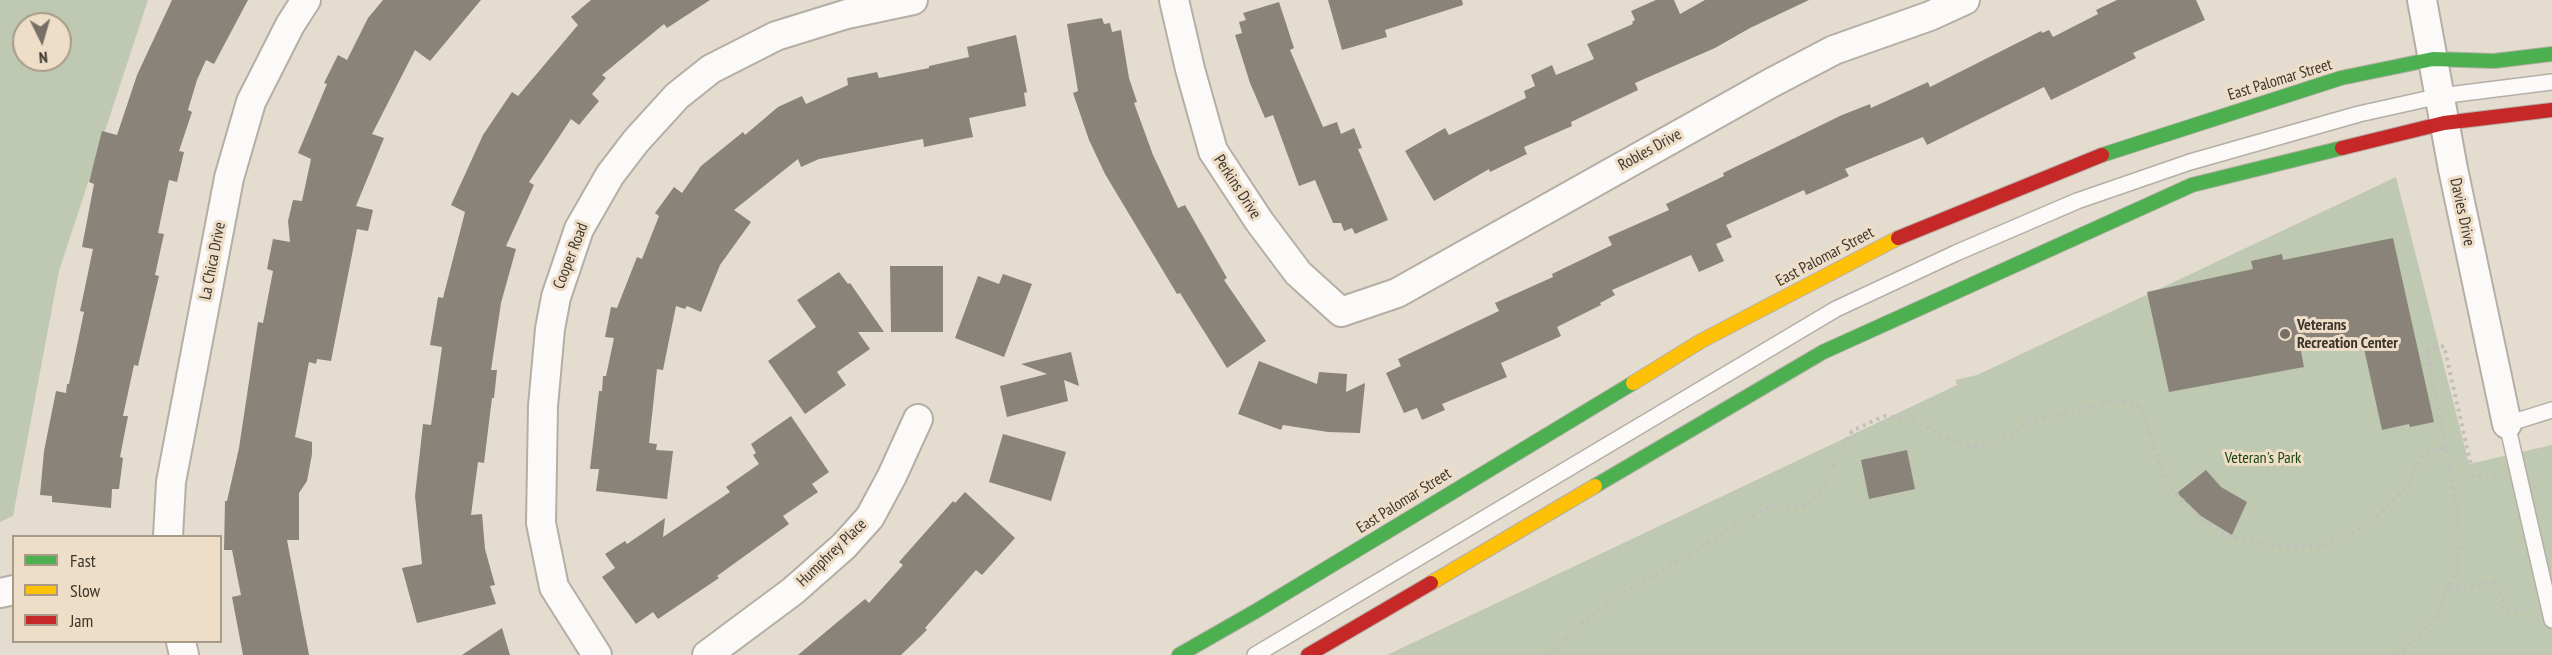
<!DOCTYPE html>
<html>
<head>
<meta charset="utf-8">
<style>
  body { margin:0 }
  #map { position:relative; width:2552px; height:655px; overflow:hidden; background:#e5dcd0; font-family:"PT Sans Narrow",sans-serif }
  canvas { display:block }
  .legend { position:absolute; left:12px; top:535px; width:210px; height:108px; box-sizing:border-box; background:#eeddc7; border:2px solid #a79a89; margin:0; padding:8px 10px; list-style:none; font-size:18px; color:#3c362d }
  .legend li { display:flex; align-items:center; gap:12px; height:30px }
  .legend b { width:30px; border:2px solid #a79a89 }
  .north { position:absolute; left:12px; top:12px; width:60px; height:60px; box-sizing:border-box; background:#eeddc7; border:2px solid #a79a89; border-radius:50%; rotate:175deg; font-size:16px; font-weight:700; line-height:24px; text-align:center; color:#3c362d }
  .north::after { content:''; display:block; margin:auto; width:21px; height:27px; background:#777066; clip-path:polygon(50% 0,100% 100%,50% 72%,0 100%) }
</style>
</head>
<body>
<div id="map">
<canvas width="2552" height="655"></canvas>
<ul class="legend">
<li><b style="height:8px;background:#4caf50"></b>Fast</li>
<li><b style="height:8px;background:#ffc107"></b>Slow</li>
<li><b style="height:8px;background:#c62828"></b>Jam</li>
</ul>
<div class="north">N</div>
</div>
<script>
const g = document.querySelector('canvas').getContext('2d');
g.lineJoin = 'round';
function paint(path, color) { g.fillStyle = color; g.fill(path, 'evenodd'); }
const shape = rows => new Path2D(rows.map(r => 'M' + r).join(''));
function stroke(path, color, width, dash) { g.strokeStyle = color; g.lineWidth = width; g.lineCap = dash ? 'butt' : 'round'; g.setLineDash(dash || []); g.stroke(path); }
function write(font, color, halo, rows, align = 'center') {
  g.font = font + ' "PT Sans Narrow",sans-serif'; g.lineWidth = 6; g.setLineDash([]); g.textBaseline = 'middle'; g.strokeStyle = halo; g.fillStyle = color; for (const [text, x, y, turn = 0] of rows) {
    g.save(); g.translate(x, y); g.rotate((+turn || 0) * Math.PI / 180); g.textAlign = isNaN(turn) ? turn : align; if (halo) g.strokeText(text, 0, 0); g.fillText(text, 0, 0); g.restore();
  }
}
paint(shape([
  [0,0,148,0,59,271,13,516,0,522],
  [24,24,60,24,60,60,24,60],
  [2396,177,2469,464,2552,445,2552,655,1387,655,1957,385,1955,380,1977,375]
]), '#bfc9b2');
paint(shape([
  [172,0,248,0,214,64,206,60,197,80,188,110,192,112,179,151,184,152,177,182,169,180,158,233,164,234,155,275,159,276,138,366,134,365,123,416,128,416,120,457,123,458,119,489,112,489,111,508,52,502,52,496,40,495,44,451,56,391,66,393,67,384,69,384,84,312,80,311,93,249,82,247,94,184,89,182,102,131,117,135,137,75],
  [383,0,481,0,430,61,415,50,372,134,384,138,356,206,373,210,368,231,357,229,331,361,317,359,316,364,309,362,295,437,312,442,312,454,307,481,299,493,299,540,287,540,309,655,243,655,232,597,241,595,232,550,224,550,225,501,227,501,239,448,258,322,263,323,273,271,267,269,273,239,290,242,288,221,293,200,302,201,311,159,298,153,327,84,324,83,338,55,347,60,368,18],
  [591,0,710,0,667,28,664,24,602,75,606,78,592,94,599,101,579,125,571,119,529,182,534,185,506,246,516,249,501,303,491,370,497,370,494,398,492,398,484,463,478,462,471,515,482,514,485,549,495,585,490,586,496,604,417,623,402,568,422,564,415,496,423,424,431,425,442,347,430,345,438,297,443,298,465,212,451,205,483,135,512,92,518,96,578,25,571,17],
  [1328,0,1462,0,1463,5,1385,30,1387,37,1342,50],
  [1656,0,1674,0,1680,14,1705,0,1809,0,1750,28,1715,48,1635,83,1638,90,1571,122,1572,126,1524,147,1527,154,1490,172,1489,169,1434,201,1405,151,1445,128,1449,135,1526,98,1524,91,1535,86,1531,75,1552,65,1556,75,1594,59,1587,44,1633,24,1632,22,1635,20,1631,11],
  [2117,0,2196,0,2205,20,2133,53,2136,58,2051,100,2044,87,1927,145,1923,137,1845,169,1849,176,1806,195,1804,190,1726,225,1732,237,1716,244,1724,261,1699,272,1691,255,1612,290,1615,295,1600,303,1601,305,1557,327,1561,336,1501,363,1507,377,1442,404,1445,410,1422,420,1417,408,1404,413,1386,373,1401,366,1398,359,1499,311,1495,303,1553,277,1552,274,1612,245,1608,237,1669,210,1666,204,1724,176,1723,173,1842,115,1870,104,1871,108,1928,82,1930,87,2041,31,2042,33,2049,30,2053,37,2098,14,2096,10],
  [1279,2,1294,48,1290,50,1323,127,1337,122,1341,134,1354,128,1362,148,1358,149,1388,220,1355,234,1352,228,1344,231,1341,223,1333,223,1315,180,1299,186,1273,115,1265,118,1250,83,1235,35,1242,33,1239,22,1246,20,1243,13],
  [1102,18,1104,24,1110,23,1112,32,1121,30,1129,78,1137,102,1134,103,1153,155,1178,208,1185,205,1227,278,1224,280,1266,341,1227,368,1180,293,1177,294,1105,174,1089,140,1073,93,1078,91,1067,24],
  [1016,35,1027,92,1024,93,1026,106,969,118,973,137,924,147,923,139,819,159,801,167,798,159,734,210,751,222,720,265,701,312,687,306,685,309,676,306,663,370,657,369,649,443,657,444,656,450,673,451,667,499,596,491,599,469,590,469,599,391,602,391,603,376,606,376,614,338,605,337,611,307,617,308,637,257,642,259,659,216,655,213,674,187,682,193,701,166,743,132,745,135,778,107,802,96,806,104,848,85,847,78,877,72,879,78,929,68,929,66,969,57,967,47],
  [2393,238,2434,422,2410,427,2409,424,2382,430,2363,344,2343,349,2343,343,2301,351,2304,367,2169,392,2147,292,2253,269,2251,261,2282,254,2283,260],
  [890,266,943,266,943,332,891,332],
  [839,272,848,284,850,283,884,332,858,332,870,349,837,372,846,385,805,414,768,361,816,327,797,300],
  [1003,274,1032,284,1004,357,955,338,978,276,999,284],
  [1071,352,1079,386,1064,380,1068,401,1007,417,1000,386,1047,374,1021,364],
  [1259,361,1317,384,1319,372,1347,374,1346,392,1365,383,1360,433,1328,432,1283,425,1281,430,1238,414],
  [791,416,829,472,812,484,818,492,783,516,789,524,717,576,719,578,658,619,653,612,636,624,602,577,615,568,605,554,625,541,627,544,665,518,663,537,730,492,726,487,759,464,753,455,756,453,751,444],
  [1003,434,1066,452,1051,501,989,482],
  [1907,450,1915,489,1869,499,1861,460],
  [2206,470,2221,487,2247,502,2232,535,2201,516,2177,493],
  [965,492,1015,538,982,575,976,570,925,628,927,630,901,655,798,655,865,599,869,603,903,565,899,562,953,501,955,503],
  [502,628,510,655,462,655]
]), '#8a837a');
const lane = shape([
  [2552,410,2507,424,2552,620],
  [1255,655,1836,309,1956,253,2077,201,2190,162,2359,114,2440,96,2552,82]
]);
const street = shape([
  [1174,0,1190,69,1213,151,1259,221,1298,273,1341,312,1397,293,1771,83,1834,50,1930,16,1965,0],
  [2422,0,2453,169,2507,424],
  [168,536,171,482,229,178,251,102,290,25,306,0],
  [0,593,14,590],
  [181,642,184,655],
  [597,655,554,587,541,523,543,406,550,329,556,297,579,229,610,175,636,141,677,96,711,69,776,36,847,14,913,0],
  [707,655,793,591,844,546,870,517,892,476,918,419]
]);
const fast = shape([
  [2102,155,2341,78,2433,59,2494,61,2552,54],
  [1595,486,1823,352,2192,185,2342,148],
  [1179,655,1256,611,1633,383]
]);
const slow = shape([
  [1633,383,1701,341,1898,238],
  [1431,583,1595,486]
]);
const jam = shape([
  [2342,148,2444,123,2552,110],
  [1898,238,2102,155],
  [1308,655,1431,583]
]);
stroke(lane, '#b5aea5', 18);
stroke(street, '#b5aea5', 32);
stroke(fast, '#b5aea5', 16);
stroke(slow, '#b5aea5', 16);
stroke(jam, '#b5aea5', 16);
stroke(shape([
  [2446,447,2427,351,2444,346,2474,478,2499,474],
  [2449,590,2497,581,2505,612,2530,608],
  [1549,655,1572,631,1610,601,1770,506,1785,508,1807,505,1818,496,1826,484,1830,471,1852,431,1871,422,1885,416,1918,422,1940,435,1965,446,1986,445,2016,433,2028,422,2117,400,2138,406,2144,416,2161,467,2171,488,2199,518,2225,535,2277,547,2323,546,2354,532,2374,519,2409,485,2423,454,2446,448,2457,510,2459,539,2457,570,2433,621,2398,655]
]), '#c2bfba', 4, [3, 4.5]);
stroke(lane, '#fbfaf8', 15);
stroke(street, '#fbfaf8', 28);
stroke(fast, '#4caf50', 14);
stroke(slow, '#ffc107', 14);
stroke(jam, '#c62828', 14);
for (const [x, y, r, color] of [
  [2285,334,6,"#777066"]
]) { const dot = new Path2D(); dot.arc(x, y, r, 0, 2 * Math.PI); g.fillStyle = color; g.fill(dot); stroke(dot, '#eeddc7', 2); }
write('16px', '#3c362d', '#eeddc7', [
  ["East Palomar Street",2280,80,-17],
  ["Robles Drive",1650,150,-29],
  ["Perkins Drive",1237,187,57],
  ["Davies Drive",2462,212,78],
  ["Cooper Road",571,256,-69],
  ["East Palomar Street",1825,257,-28],
  ["La Chica Drive",213,261,-79],
  ["East Palomar Street",1404,501,-32],
  ["Humphrey Place",832,553,-44]
]);
write('bold 16px', '#3c362d', '#eeddc7', [
  ["Veterans",2297,325],
  ["Recreation Center",2297,343]
], 'left');
write('16px', '#1a460f', '#eeddc7', [
  ["Veteran's Park",2263,458]
]);
</script>
</body>
</html>
